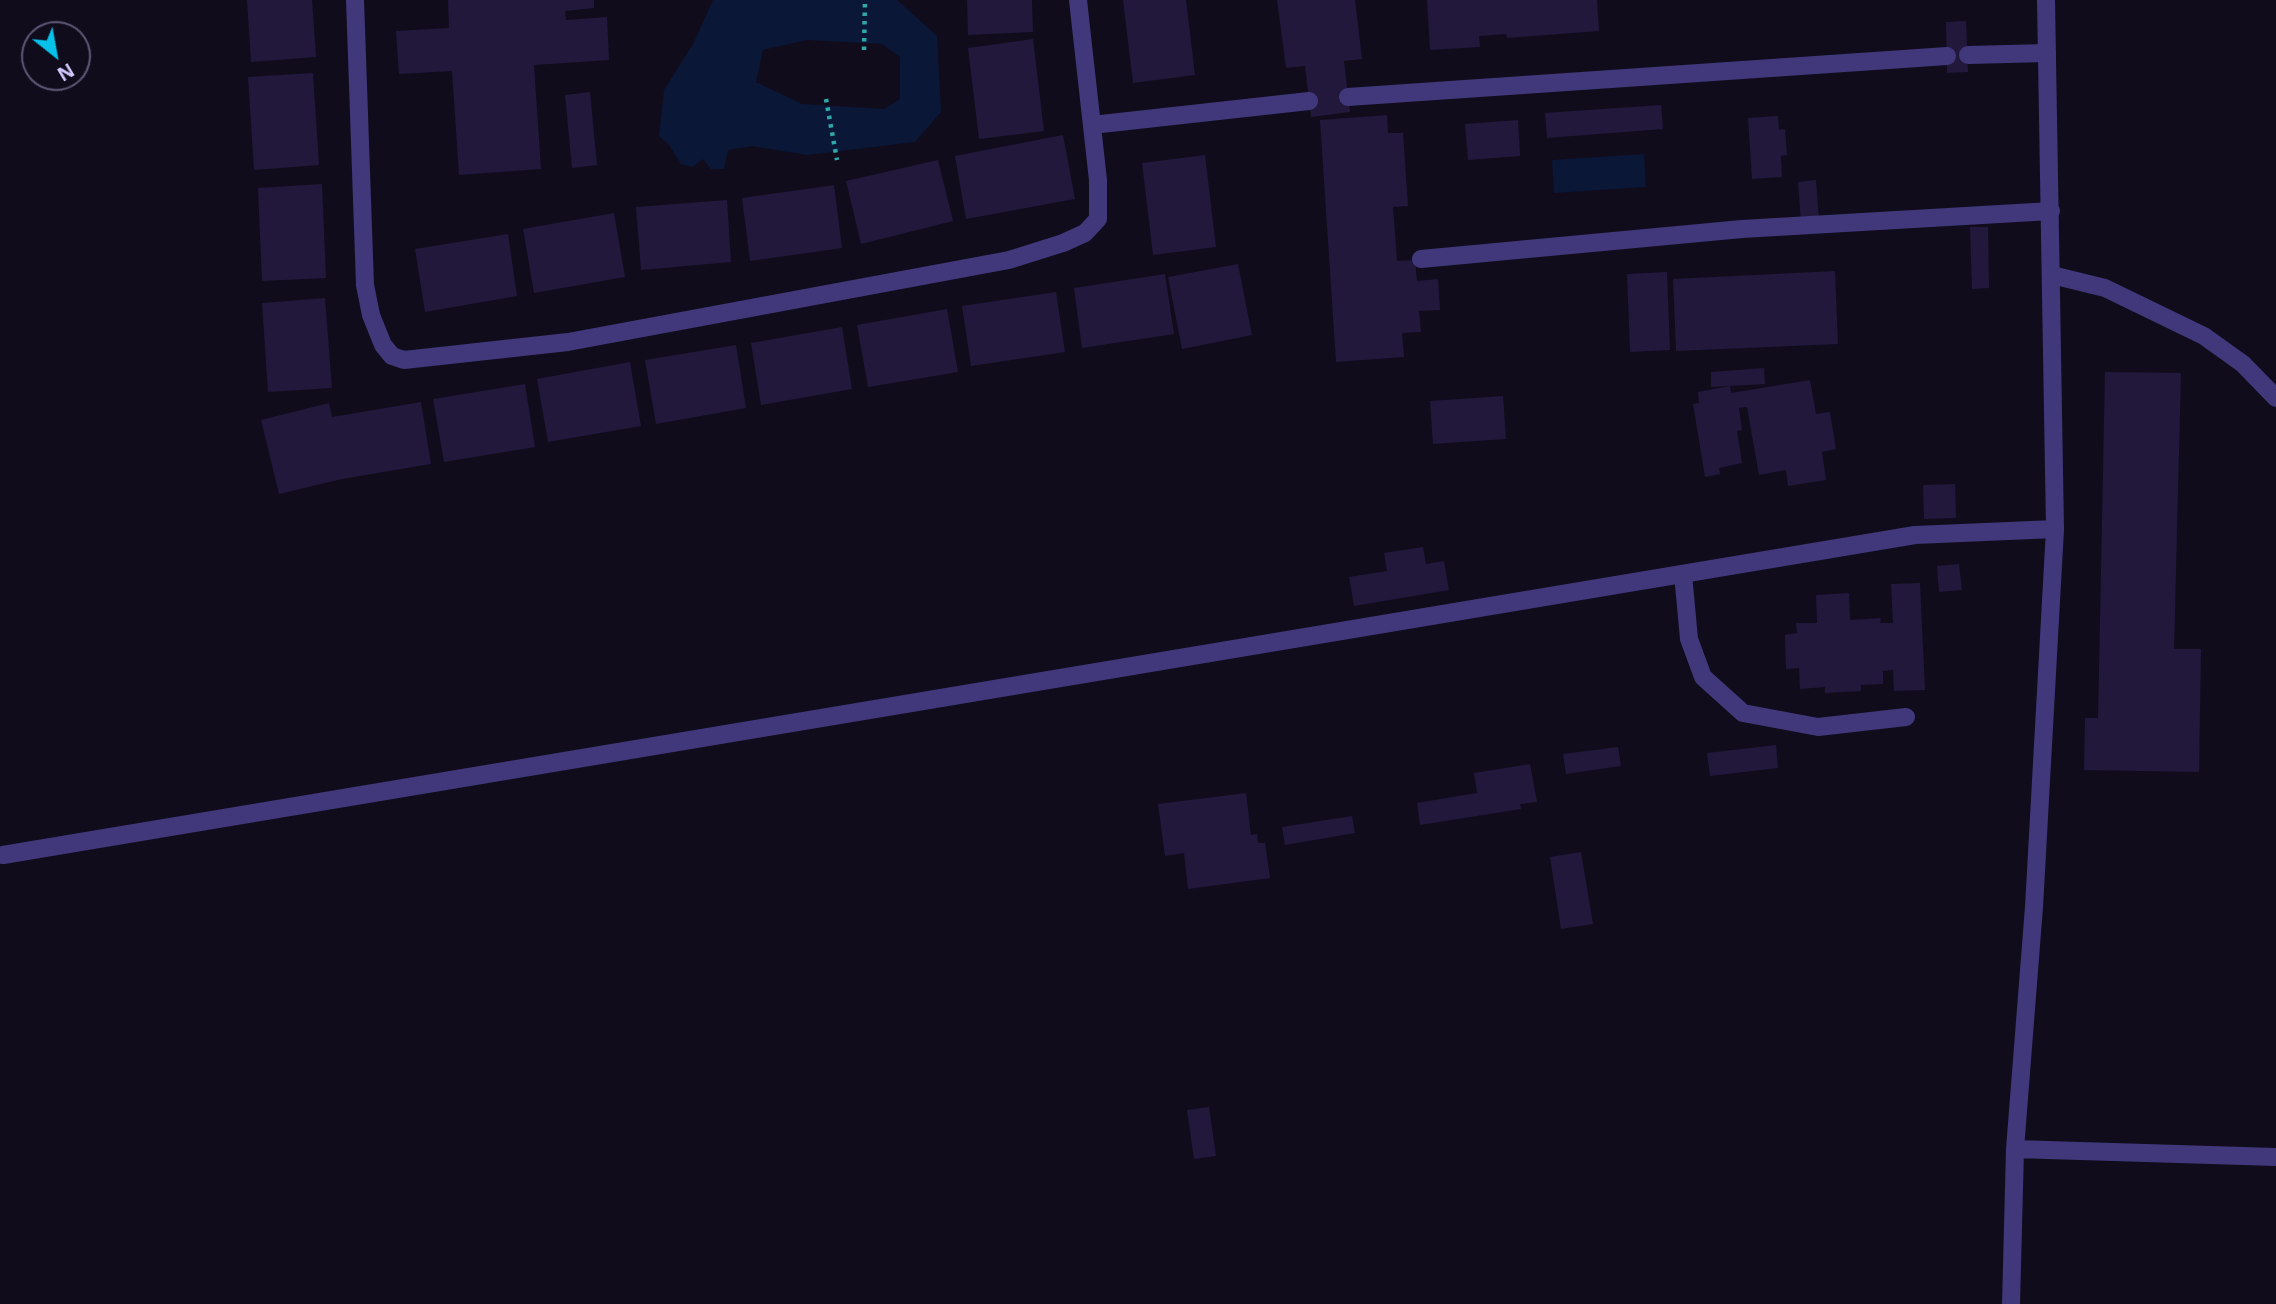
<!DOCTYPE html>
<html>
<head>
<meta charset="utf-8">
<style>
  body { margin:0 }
  #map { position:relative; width:2276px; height:1304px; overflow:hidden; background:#100c1c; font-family:"Noto Sans",sans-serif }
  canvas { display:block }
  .north { position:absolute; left:21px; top:21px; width:70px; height:70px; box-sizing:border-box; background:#100c1c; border:2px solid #5e5776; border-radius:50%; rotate:149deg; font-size:19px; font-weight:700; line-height:28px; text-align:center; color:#d2c8fd }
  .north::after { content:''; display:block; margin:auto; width:24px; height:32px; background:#06c2eb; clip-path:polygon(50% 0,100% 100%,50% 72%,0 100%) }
</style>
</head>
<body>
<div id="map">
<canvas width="2276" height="1304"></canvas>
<div class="north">N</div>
</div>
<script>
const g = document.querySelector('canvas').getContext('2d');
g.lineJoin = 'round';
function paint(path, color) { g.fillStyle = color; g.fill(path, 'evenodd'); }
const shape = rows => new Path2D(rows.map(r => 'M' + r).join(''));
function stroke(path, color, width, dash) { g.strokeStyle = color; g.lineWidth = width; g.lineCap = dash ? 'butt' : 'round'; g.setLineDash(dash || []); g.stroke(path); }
paint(shape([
  [713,0,897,0,937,36,941,112,915,142,807,155,752,146,728,150,724,169,711,169,703,159,693,167,681,164,669,145,659,136,664,90,693,44],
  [807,40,882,44,900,57,900,99,884,109,802,104,756,82,763,50],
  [1644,154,1646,187,1554,193,1552,160]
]), '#0a1737');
paint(shape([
  [247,0,312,0,316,57,251,62],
  [448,0,594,0,594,8,565,11,566,20,607,17,609,60,534,65,541,169,459,175,452,71,399,74,396,31,449,28],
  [967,0,1032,0,1033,32,968,35],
  [1123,0,1186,0,1195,75,1133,83],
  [1277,0,1355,0,1362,59,1344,61,1350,112,1311,117,1305,66,1286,68],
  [1427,0,1597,0,1599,31,1507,38,1506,34,1479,36,1480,47,1430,50],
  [1966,21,1968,72,1947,73,1946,22],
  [1033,39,1044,131,979,139,968,48],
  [313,73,319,165,254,170,248,77],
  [590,92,597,165,572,168,565,95],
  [1661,105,1663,129,1547,138,1545,113],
  [1387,115,1388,133,1403,133,1408,206,1393,207,1397,261,1415,260,1417,281,1438,279,1440,310,1419,311,1421,332,1402,333,1404,357,1336,362,1320,120],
  [1778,116,1779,130,1785,129,1787,155,1781,156,1782,177,1752,179,1748,118],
  [1518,120,1520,156,1468,160,1465,124],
  [1063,135,1075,199,966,219,955,156],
  [1205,155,1216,247,1153,255,1142,163],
  [938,160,953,221,861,244,846,181],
  [1816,180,1819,220,1801,222,1798,182],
  [322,184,326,278,262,281,258,188],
  [834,185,842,248,750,261,742,198],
  [727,200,731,262,641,270,636,207],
  [614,213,625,277,534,293,523,229],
  [1970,227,1988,227,1989,288,1972,289],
  [508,234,517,296,425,312,415,249],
  [1238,264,1252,335,1182,349,1168,277],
  [1835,271,1838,344,1676,351,1673,279],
  [1667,272,1670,350,1630,352,1627,274],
  [1165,274,1174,334,1082,348,1074,288],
  [1056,292,1065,352,971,366,962,306],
  [325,298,332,388,268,392,262,303],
  [947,309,958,372,868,387,857,325],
  [842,327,852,389,761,405,751,343],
  [736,345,746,408,656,424,645,360],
  [630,362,641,426,548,442,537,379],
  [1764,368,1765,384,1711,387,1711,372],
  [2105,372,2181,373,2174,649,2201,649,2199,772,2084,770,2085,718,2098,718],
  [1810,380,1816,414,1830,412,1836,449,1822,452,1826,480,1788,486,1786,470,1759,475,1747,407,1739,408,1742,430,1737,431,1742,463,1719,468,1720,474,1705,477,1693,404,1699,403,1698,392,1730,386,1731,393],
  [525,384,535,447,444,462,433,399],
  [1503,396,1506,439,1433,444,1430,401],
  [421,402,431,464,342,479,279,494,261,420,329,403,332,417],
  [1955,484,1956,518,1924,519,1923,485],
  [1423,547,1426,564,1444,561,1449,590,1354,606,1349,577,1387,571,1384,553],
  [1959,564,1962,590,1939,592,1937,566],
  [1920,583,1925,690,1894,691,1893,670,1883,671,1883,684,1861,685,1861,691,1825,693,1825,687,1800,689,1799,668,1786,669,1785,635,1797,633,1796,623,1817,623,1816,595,1849,593,1850,620,1881,618,1880,623,1893,623,1891,584],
  [1776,745,1778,768,1710,776,1707,753],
  [1618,747,1621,766,1566,774,1563,754],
  [1530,764,1537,802,1520,804,1521,809,1420,825,1417,803,1477,793,1474,773],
  [1246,793,1251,835,1257,834,1258,843,1265,843,1270,878,1188,889,1184,853,1165,856,1158,804],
  [1352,816,1355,833,1285,845,1282,827],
  [1581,852,1593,924,1561,929,1550,857],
  [1209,1107,1216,1156,1194,1159,1187,1110]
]), '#22183c');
stroke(shape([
  [864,50,865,0],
  [826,99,837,160]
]), '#30a8aa', 4.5, [3.5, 5]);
stroke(shape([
  [355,0,365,285,371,315,383,345,392,356,404,360,568,342,1009,260,1063,243,1085,233,1098,219,1098,180,1078,0],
  [1968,55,2047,53],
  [1348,97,1947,56],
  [1092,125,1309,101],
  [2052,275,2105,288,2204,336,2243,364,2276,398],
  [1683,574,1689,639,1703,677,1743,713,1818,727,1906,717],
  [3,855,1915,535,2055,529]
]), '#40387a', 18);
stroke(shape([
  [1421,259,1742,229,2051,211],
  [2015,1149,2276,1157],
  [2011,1304,2015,1149,2034,907,2055,529,2046,0]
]), '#40387a', 18);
</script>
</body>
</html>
